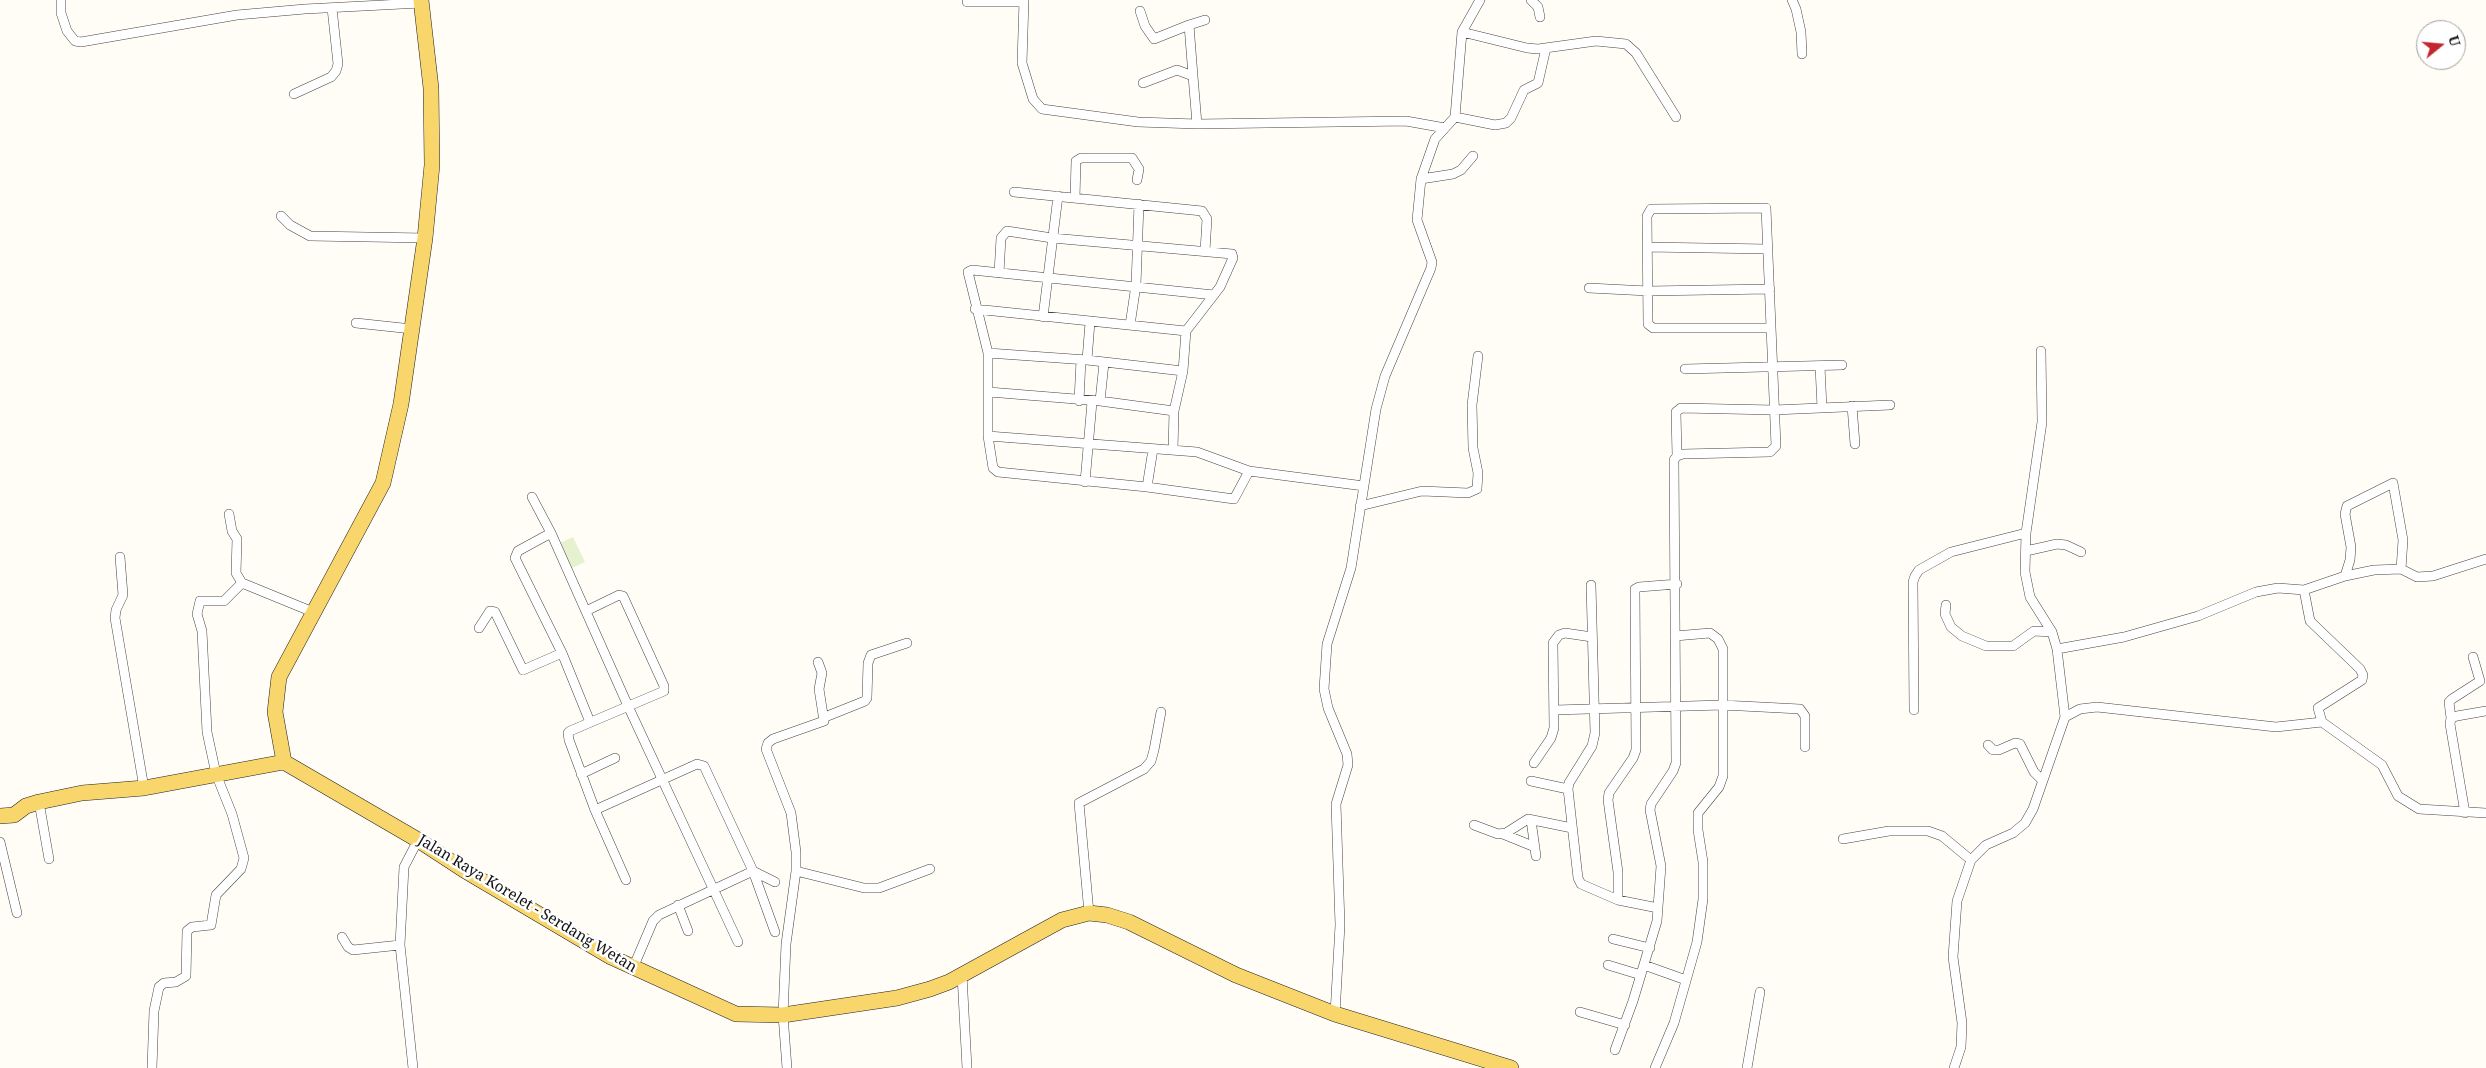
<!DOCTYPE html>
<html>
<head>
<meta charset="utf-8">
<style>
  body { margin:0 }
  #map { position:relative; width:2486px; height:1068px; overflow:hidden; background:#fffdf5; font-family:"Noto Serif",serif }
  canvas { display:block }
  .north { position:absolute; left:2416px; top:20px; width:50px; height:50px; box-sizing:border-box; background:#fff; border:1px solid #a0a0a0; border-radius:50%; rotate:73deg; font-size:14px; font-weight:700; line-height:20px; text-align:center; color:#111 }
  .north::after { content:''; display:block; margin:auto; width:18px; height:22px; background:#c4262e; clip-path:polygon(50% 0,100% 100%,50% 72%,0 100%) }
</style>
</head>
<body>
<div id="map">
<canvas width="2486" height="1068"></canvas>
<div class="north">U</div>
</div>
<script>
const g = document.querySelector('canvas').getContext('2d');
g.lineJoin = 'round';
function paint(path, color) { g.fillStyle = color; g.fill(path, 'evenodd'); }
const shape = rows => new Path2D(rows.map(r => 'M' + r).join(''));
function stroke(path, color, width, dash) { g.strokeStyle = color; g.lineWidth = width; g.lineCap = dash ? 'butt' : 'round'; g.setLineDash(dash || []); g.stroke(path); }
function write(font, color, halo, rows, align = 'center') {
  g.font = font + ' "Noto Serif",serif'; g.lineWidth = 5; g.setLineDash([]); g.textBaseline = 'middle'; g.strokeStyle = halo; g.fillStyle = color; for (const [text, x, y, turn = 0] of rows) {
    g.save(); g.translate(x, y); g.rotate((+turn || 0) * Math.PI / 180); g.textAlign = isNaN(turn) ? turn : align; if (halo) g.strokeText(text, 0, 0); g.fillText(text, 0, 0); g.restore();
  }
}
paint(shape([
  [573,537,585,562,572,568,560,543]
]), '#e6f2cf');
const street = shape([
  [61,0,61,13,67,31,75,41,81,42,237,15,305,9,421,3],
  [1024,0,1022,63,1033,99,1042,109,1138,122,1197,124,1406,121,1445,128],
  [1531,0,1538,7,1540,17],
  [1792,0,1796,9,1801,32,1802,54],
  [967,2,1024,2],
  [1140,11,1145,26,1154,39,1189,25,1193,76],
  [1189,25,1205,20],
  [1462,32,1527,48,1538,49,1596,41,1626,44,1636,53,1676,117],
  [1143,83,1177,70,1193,76,1197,124],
  [294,94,331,77,336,71,338,64,332,8],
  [1455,117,1495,125,1506,123,1511,118,1524,90,1538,83,1546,48],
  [1421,179,1453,174,1461,170,1473,156],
  [1014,192,1202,211,1207,219,1205,251],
  [1075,198,1076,161,1081,158,1132,158,1139,169,1137,180],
  [281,216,290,225,310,236,425,238],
  [1647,247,1768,249],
  [999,273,1001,238,1007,231,1052,238,1232,254,1233,258,1220,287,1186,331,1183,371,1174,411,1173,450],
  [1589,288,1648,291,1770,289],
  [1214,295,972,270,968,272,988,353,988,436,993,468,998,472,1147,487,1234,499,1249,471],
  [975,309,1186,331],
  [1043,317,1058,196],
  [356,323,412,329],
  [1130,325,1136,285,1139,204],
  [988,353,1087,360,1183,371],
  [1087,360,1090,322],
  [1820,366,1822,408],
  [1685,369,1842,365],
  [989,392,1100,401,1174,411],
  [1079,401,1081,360],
  [1100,401,1104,363],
  [1852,406,1855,444],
  [988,436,1197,452,1249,471,1364,486],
  [1677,456,1676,412,1681,408,1774,410,1890,405],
  [1085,482,1092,402],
  [1147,487,1153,449],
  [532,497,551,533,628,706,738,942],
  [1360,506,1422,491,1468,493,1477,489,1478,473,1473,448,1472,405,1478,356],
  [229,514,232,531,237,539,236,573,242,583,313,612],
  [551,533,518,551,515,558,562,653,590,722],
  [2026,551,2057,544,2066,545,2081,552],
  [120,557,123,595,116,610,115,618,144,788],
  [2345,576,2350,560,2351,547,2345,514,2347,506,2393,483,2403,540,2401,569],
  [1591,585,1595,733,1592,746,1569,783,1568,789,1578,878,1581,884,1618,900,1658,908],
  [2304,590,2310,621,2360,669,2363,675,2362,680,2318,708,2322,722],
  [1946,605,1945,614,1951,627,1962,636,1986,646,2013,646,2034,631,2052,632],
  [586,611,619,595,623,596,664,686,664,691,570,731,568,733,569,740,595,810,626,880],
  [479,628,490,611,495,612,523,670,562,653],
  [2057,649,2124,637,2198,616,2256,592,2278,588,2304,590,2345,576,2374,570,2401,569,2417,577,2433,576,2486,559],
  [1555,710,1722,705,1800,709,1805,716,1805,747],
  [1914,710,1913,582,1915,576,1919,570,1951,552,2026,533],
  [825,717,865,701,867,698,868,663,871,655,907,643],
  [2065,717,2080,709,2097,707,2276,727,2322,722,2382,765,2398,796,2419,809,2486,813],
  [2451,718,2449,702,2452,699,2480,681,2473,657],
  [1988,745,1993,750,1999,750,2015,743,2020,744,2034,772,2042,780],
  [1534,763,1551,738,1554,728,1553,643,1559,635,1565,633,1592,637],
  [581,774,615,758],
  [1531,781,1568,789],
  [39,802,49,859],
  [595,810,697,764,704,766,753,871,775,932],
  [2465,813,2450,724,2451,718,2457,716,2486,711],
  [1531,820,1536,856],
  [1474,825,1498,834,1506,833,1528,819,1572,828],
  [1503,834,1535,847],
  [1843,839,1889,831,1928,831,1942,836,1971,860],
  [0,842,17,913],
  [796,871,864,888,879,888,930,869],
  [1618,900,1618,872,1608,800,1609,793,1633,758,1636,750,1635,589,1639,587,1677,584],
  [678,905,688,931],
  [1089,913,1079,803,1144,769,1151,761,1154,750,1161,712],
  [342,937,348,947,353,950,400,945],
  [1613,939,1650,948],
  [1608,965,1641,975],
  [1644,965,1686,980],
  [633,968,653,921,659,915,753,871,775,882],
  [962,975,967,1068],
  [1580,1012,1625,1025],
  [1335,1014,1340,925,1336,804,1348,765,1347,754,1328,708,1324,689,1327,644,1351,568,1376,409,1385,376,1431,268,1432,262,1417,220,1421,179,1435,139,1455,117,1462,32,1480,0],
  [1615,1050,1633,1001,1657,921,1661,866,1650,810,1651,804,1673,771,1676,763,1674,460,1677,456,1683,454,1770,452,1776,446,1766,208,1651,209,1647,216,1648,324,1653,328,1771,328],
  [152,1068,154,1011,159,987,164,983,176,982,186,976,187,931,192,927,211,925,216,895,241,869,244,858,232,814,216,774,207,732,202,631,197,614,200,601,224,601,242,583],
  [413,1068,400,945,404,867,418,840],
  [787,1068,783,1015,786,944,796,871,796,852,791,813,766,749,768,743,773,739,824,721,819,689,822,673,818,662],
  [1655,1068,1674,1023,1697,942,1703,899,1703,862,1698,830,1698,813,1719,787,1723,776,1723,649,1718,639,1710,633,1675,636],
  [1747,1068,1760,992],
  [1954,1068,1961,1047,1962,1023,1953,957,1957,901,1971,860,1986,845,2013,833,2025,823,2033,809,2065,717,2057,649,2052,632,2030,597,2025,572,2026,533,2042,422,2041,351]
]);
const primary = shape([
  [284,762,418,840,464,870,611,957,736,1014,783,1015,897,998,930,989,949,982,1062,920,1089,913,1107,915,1129,922,1236,975,1335,1014,1511,1068],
  [284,762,275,712,279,677,383,483,401,404,425,238,432,165,431,88,421,0],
  [0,816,14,815,26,806,39,802,82,793,144,788,284,762]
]);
stroke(street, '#444', 10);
stroke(primary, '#222', 16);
stroke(street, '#fff', 9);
stroke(primary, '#f9d66b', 15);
write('15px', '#111', '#fff', [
  ["Jalan Raya Korelet - Serdang Wetan",527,904,31]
]);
</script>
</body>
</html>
